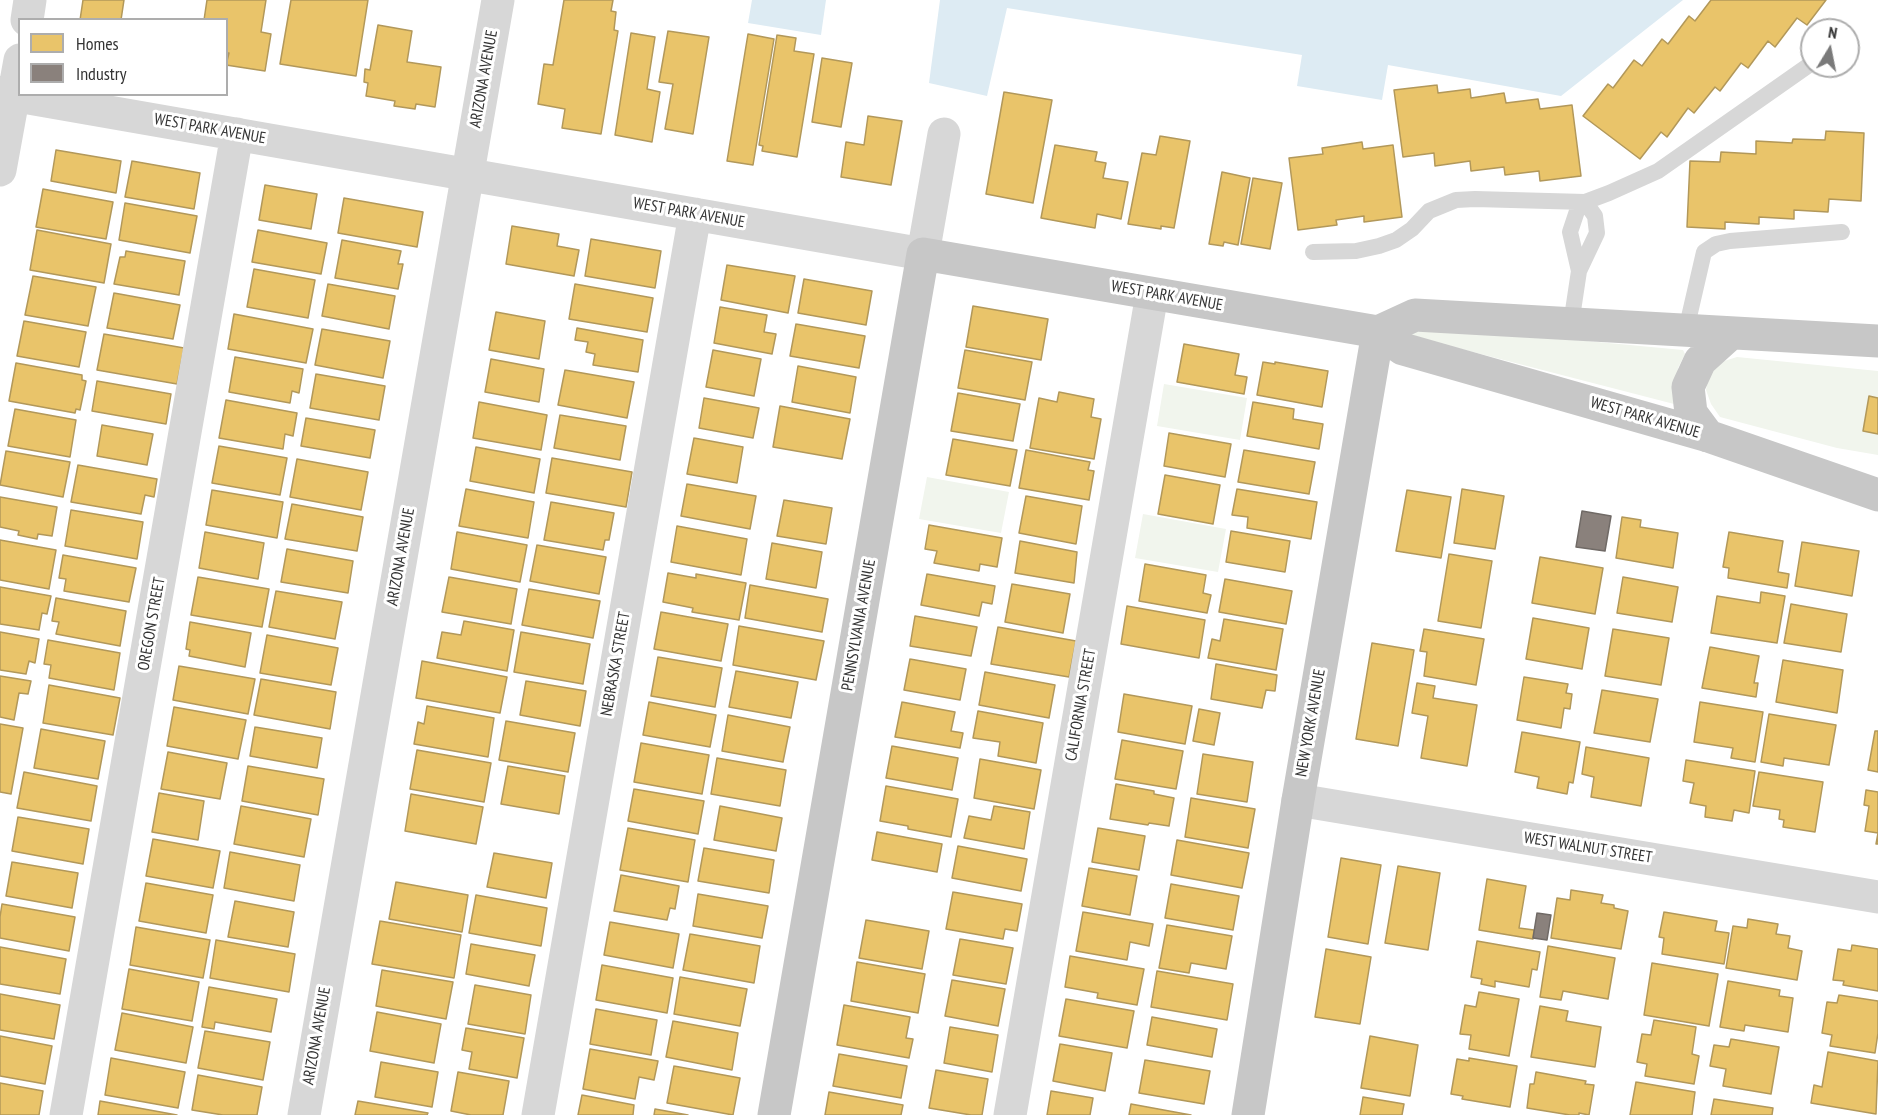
<!DOCTYPE html>
<html>
<head>
<meta charset="utf-8">
<style>
  body { margin:0 }
  #map { position:relative; width:1878px; height:1115px; overflow:hidden; background:#fff; font-family:"PT Sans Narrow",sans-serif }
  canvas { display:block }
  .legend { position:absolute; left:18px; top:18px; width:210px; height:78px; box-sizing:border-box; background:#fff; border:2px solid #adadad; margin:0; padding:8px 10px; list-style:none; font-size:18px; color:#333 }
  .legend li { display:flex; align-items:center; gap:12px; height:30px }
  .legend b { width:30px; border:2px solid #adadad }
  .north { position:absolute; left:1800px; top:18px; width:60px; height:60px; box-sizing:border-box; background:#fff; border:2px solid #adadad; border-radius:50%; rotate:10deg; font-size:16px; font-weight:700; line-height:24px; text-align:center; color:#333 }
  .north::after { content:''; display:block; margin:auto; width:21px; height:27px; background:#7a7a7a; clip-path:polygon(50% 0,100% 100%,50% 72%,0 100%) }
</style>
</head>
<body>
<div id="map">
<canvas width="1878" height="1115"></canvas>
<ul class="legend">
<li><b style="height:16px;background:#e9c46a"></b>Homes</li>
<li><b style="height:16px;background:#8a817c"></b>Industry</li>
</ul>
<div class="north">N</div>
</div>
<script>
const g = document.querySelector('canvas').getContext('2d');
g.lineJoin = 'round';
function paint(path, color) { g.fillStyle = color; g.fill(path, 'evenodd'); }
const shape = rows => new Path2D(rows.map(r => 'M' + r).join(''));
function stroke(path, color, width, dash) { g.strokeStyle = color; g.lineWidth = width; g.lineCap = dash ? 'butt' : 'round'; g.setLineDash(dash || []); g.stroke(path); }
function write(font, color, halo, rows, align = 'center') {
  g.font = font + ' "PT Sans Narrow",sans-serif'; g.lineWidth = 6; g.setLineDash([]); g.textBaseline = 'middle'; g.strokeStyle = halo; g.fillStyle = color; for (const [text, x, y, turn = 0] of rows) {
    g.save(); g.translate(x, y); g.rotate((+turn || 0) * Math.PI / 180); g.textAlign = isNaN(turn) ? turn : align; if (halo) g.strokeText(text, 0, 0); g.fillText(text, 0, 0); g.restore();
  }
}
paint(shape([
  [1416,325,1683,350,1685,354,1678,368,1674,404,1411,336],
  [1737,357,1878,371,1878,455,1837,448,1720,417,1711,404,1706,390,1709,374,1721,362],
  [1164,384,1247,398,1240,440,1157,426],
  [927,477,1009,492,1001,533,919,519],
  [1143,514,1226,529,1218,572,1135,558]
]), '#f1f5ed');
paint(shape([
  [752,0,826,0,821,35,748,23],
  [940,0,1683,0,1561,96,1388,65,1382,100,1297,86,1302,55,1007,8,987,96,929,83]
]), '#ddebf3');
const homes = shape([
  [83,0,124,0,121,20,80,20,83,0],
  [207,0,266,0,261,32,271,34,265,71,226,65,229,53,226,53,226,20,204,20,207,0],
  [291,0,368,0,356,76,280,64,291,0],
  [564,0,613,0,611,11,616,12,614,30,618,31,601,134,562,128,565,109,538,104,544,64,553,65,564,0],
  [1711,0,1826,0,1807,25,1797,18,1775,47,1768,41,1748,68,1741,63,1720,91,1715,87,1694,113,1688,108,1667,137,1661,132,1640,159,1583,116,1608,84,1613,88,1634,60,1642,66,1662,39,1668,44,1689,16,1695,21,1711,0],
  [378,25,412,31,407,62,441,67,435,107,416,104,415,109,394,106,395,101,366,96,368,83,364,82,365,69,370,70,378,25],
  [668,31,709,37,693,134,665,129,673,84,659,82,668,31],
  [631,33,655,37,647,89,660,92,652,142,615,135,631,33],
  [748,34,774,39,753,165,727,161,748,34],
  [777,35,796,38,794,51,814,54,797,157,762,151,763,146,759,145,777,35],
  [822,58,852,63,841,127,812,122,822,58],
  [1437,85,1438,93,1470,89,1471,98,1504,93,1506,103,1538,99,1540,109,1572,105,1581,176,1540,181,1539,171,1505,175,1504,167,1471,171,1470,161,1435,166,1434,153,1403,157,1394,90,1437,85],
  [1004,92,1052,100,1033,203,986,194,1004,92],
  [868,116,902,121,891,185,841,177,846,142,864,145,868,116],
  [1826,131,1864,133,1861,201,1829,199,1828,212,1794,210,1794,219,1759,217,1759,224,1725,222,1725,229,1687,227,1690,161,1720,162,1721,152,1756,154,1756,141,1792,143,1793,139,1825,140,1826,131],
  [1160,136,1190,141,1174,228,1161,226,1161,229,1128,224,1142,153,1156,155,1160,136],
  [1362,142,1363,149,1393,145,1402,217,1364,222,1364,216,1336,220,1337,225,1298,230,1289,158,1323,154,1322,148,1362,142],
  [1055,145,1097,152,1095,161,1106,163,1103,178,1128,182,1121,219,1097,214,1095,228,1041,218,1055,145],
  [56,150,121,161,116,193,51,181,56,150],
  [132,161,200,173,194,209,125,197,132,161],
  [1222,172,1250,178,1238,245,1224,242,1223,246,1209,244,1222,172],
  [1253,178,1282,183,1270,249,1241,244,1253,178],
  [265,185,317,194,311,229,259,220,265,185],
  [43,189,113,202,106,239,36,227,43,189],
  [344,198,423,212,417,247,338,233,344,198],
  [125,203,197,216,190,253,119,240,125,203],
  [512,226,559,234,557,246,579,250,574,276,506,264,512,226],
  [37,230,111,244,104,283,30,270,37,230],
  [258,230,327,243,321,274,252,262,258,230],
  [591,239,661,251,655,288,585,276,591,239],
  [342,240,401,251,398,264,403,264,398,289,335,278,342,240],
  [126,251,185,261,179,295,114,284,120,257,125,257,126,251],
  [727,265,795,276,788,313,721,300,727,265],
  [254,269,315,280,308,318,247,307,254,269],
  [33,276,96,287,88,326,25,315,33,276],
  [804,279,872,291,866,325,798,313,804,279],
  [328,284,395,296,389,329,322,316,328,284],
  [575,284,653,298,647,332,569,319,575,284],
  [114,293,180,305,173,339,107,328,114,293],
  [973,306,1048,319,1041,360,966,347,973,306],
  [720,307,767,315,764,332,776,334,772,354,714,343,720,307],
  [496,312,545,321,539,359,489,350,496,312],
  [234,314,313,329,306,363,228,349,234,314],
  [24,321,86,332,79,367,17,356,24,321],
  [796,324,865,336,859,368,790,356,796,324],
  [577,328,643,340,638,372,593,365,595,354,586,352,588,342,575,340,577,328],
  [322,329,390,341,383,378,315,365,322,329],
  [104,334,184,348,177,384,97,370,104,334],
  [1184,344,1239,354,1235,375,1247,377,1244,394,1177,382,1184,344],
  [713,350,761,359,754,396,706,387,713,350],
  [965,350,1032,362,1025,400,958,388,965,350],
  [235,357,303,369,299,393,292,391,290,403,229,392,235,357],
  [491,359,544,369,539,402,485,392,491,359],
  [1263,362,1275,364,1275,362,1328,371,1322,407,1257,395,1263,362],
  [16,363,82,375,82,380,86,381,80,410,76,409,75,413,9,401,16,363],
  [798,366,856,377,850,413,792,402,798,366],
  [565,370,634,382,627,418,558,405,565,370],
  [316,374,385,386,379,420,310,408,316,374],
  [97,381,171,394,166,424,92,411,97,381],
  [1059,392,1094,399,1091,417,1101,419,1094,459,1030,448,1039,398,1057,402,1059,392],
  [958,393,1020,404,1013,441,951,431,958,393],
  [1869,396,1878,398,1878,434,1863,431,1869,396],
  [704,398,759,408,753,438,699,428,704,398],
  [226,400,297,413,293,436,285,434,283,449,219,438,226,400],
  [479,402,547,415,541,450,473,438,479,402],
  [1253,402,1294,409,1293,419,1323,424,1319,449,1247,436,1253,402],
  [780,406,850,419,842,459,773,447,780,406],
  [15,409,76,420,70,457,8,446,15,409],
  [560,415,626,426,620,460,554,448,560,415],
  [306,418,375,430,370,458,301,446,306,418],
  [102,425,153,434,147,465,97,456,102,425],
  [1169,433,1231,444,1225,477,1164,466,1169,433],
  [694,438,743,447,737,483,687,474,694,438],
  [953,439,1017,450,1010,486,946,475,953,439],
  [219,446,287,458,280,495,212,483,219,446],
  [476,447,540,459,534,493,470,481,476,447],
  [1026,450,1090,462,1088,470,1094,471,1089,500,1019,488,1026,450],
  [1244,450,1315,462,1309,494,1238,482,1244,450],
  [6,451,70,462,63,497,0,485,6,451],
  [552,458,632,472,626,507,546,493,552,458],
  [297,459,368,472,361,510,290,497,297,459],
  [78,465,157,479,154,497,145,495,141,514,71,502,78,465],
  [1165,475,1220,485,1213,524,1158,514,1165,475],
  [687,484,756,496,750,529,681,516,687,484],
  [466,489,534,502,528,538,459,526,466,489],
  [1237,489,1317,502,1311,539,1247,528,1248,517,1232,515,1237,489],
  [1462,489,1504,496,1495,549,1454,543,1462,489],
  [212,490,283,502,277,538,206,525,212,490],
  [1407,490,1451,497,1441,558,1396,551,1407,490],
  [1026,496,1082,506,1076,544,1019,533,1026,496],
  [0,497,57,507,52,536,38,534,37,539,18,535,19,531,0,527,0,497],
  [784,500,832,508,826,544,777,536,784,500],
  [551,502,614,513,609,540,605,540,603,550,544,540,551,502],
  [292,504,363,517,357,551,285,539,292,504],
  [71,510,143,522,137,559,65,546,71,510],
  [1622,517,1641,520,1640,527,1678,533,1673,568,1616,558,1622,517],
  [929,525,1002,538,997,567,980,564,979,571,934,563,937,551,925,549,929,525],
  [677,526,747,539,741,575,671,562,677,526],
  [1231,531,1290,541,1285,572,1226,562,1231,531],
  [205,532,264,543,258,579,199,568,205,532],
  [457,532,527,545,520,582,451,569,457,532],
  [1729,532,1783,541,1778,572,1789,574,1787,588,1728,578,1729,568,1723,567,1729,532],
  [0,540,56,550,49,589,0,580,0,540],
  [1020,541,1077,552,1074,583,1015,573,1020,541],
  [1802,542,1859,551,1852,596,1795,586,1802,542],
  [772,543,822,552,816,588,766,579,772,543],
  [537,545,606,557,599,594,530,581,537,545],
  [287,549,353,561,348,593,281,582,287,549],
  [1449,554,1492,561,1481,628,1438,621,1449,554],
  [63,555,136,568,129,602,64,591,66,579,59,578,63,555],
  [1540,557,1603,568,1595,614,1532,603,1540,557],
  [1145,564,1206,575,1203,593,1211,595,1207,613,1139,601,1145,564],
  [668,573,696,578,696,574,746,583,739,620,692,612,693,608,663,602,668,573],
  [927,574,995,586,992,604,982,602,979,616,921,605,927,574],
  [198,577,269,589,262,627,191,615,198,577],
  [449,577,517,589,511,624,442,612,449,577],
  [1623,577,1678,587,1672,622,1617,613,1623,577],
  [1225,579,1292,591,1286,624,1219,612,1225,579],
  [1012,584,1070,594,1063,633,1005,622,1012,584],
  [750,585,828,599,822,632,745,618,750,585],
  [0,587,51,596,47,614,42,613,39,630,0,624,0,587],
  [529,589,600,601,593,638,522,625,529,589],
  [276,591,342,602,335,639,269,627,276,591],
  [1761,592,1785,596,1777,643,1711,633,1717,596,1760,603,1761,592],
  [56,598,126,611,120,646,56,634,59,622,52,621,56,598],
  [1791,604,1847,614,1841,652,1784,643,1791,604],
  [1127,606,1205,620,1199,658,1121,644,1127,606],
  [661,612,728,624,721,661,654,649,661,612],
  [915,616,977,627,971,656,910,646,915,616],
  [1533,618,1589,628,1582,669,1526,659,1533,618],
  [1224,619,1283,629,1276,670,1208,658,1212,639,1220,641,1224,619],
  [464,621,514,630,507,671,437,658,442,632,461,635,464,621],
  [190,622,251,633,245,667,189,656,190,650,186,649,190,622],
  [739,626,824,641,816,680,733,665,739,626],
  [998,627,1076,641,1069,677,991,664,998,627],
  [1424,629,1484,639,1476,685,1424,676,1427,652,1420,651,1424,629],
  [1613,629,1669,638,1661,685,1605,676,1613,629],
  [0,632,39,639,35,663,29,661,26,674,0,670,0,632],
  [521,632,590,644,583,684,514,672,521,632],
  [267,635,338,648,331,685,260,673,267,635],
  [48,640,120,653,114,690,49,678,51,665,44,664,48,640],
  [1372,643,1414,650,1398,746,1356,739,1372,643],
  [1710,647,1759,656,1754,683,1758,683,1756,697,1702,688,1710,647],
  [658,657,722,668,715,707,651,696,658,657],
  [910,659,966,669,960,700,904,690,910,659],
  [1783,660,1843,670,1837,713,1776,702,1783,660],
  [422,661,507,677,500,713,416,698,422,661],
  [1216,664,1277,675,1275,691,1266,690,1262,708,1211,699,1216,664],
  [179,666,255,679,248,714,173,700,179,666],
  [736,671,798,682,791,718,729,707,736,671],
  [985,672,1055,685,1049,718,979,705,985,672],
  [0,676,31,681,28,694,19,693,14,720,0,717,0,676],
  [1524,677,1568,684,1566,693,1572,694,1570,709,1564,708,1561,728,1517,720,1524,677],
  [261,679,336,692,330,729,254,715,261,679],
  [526,681,586,691,580,726,520,715,526,681],
  [1417,683,1435,686,1433,698,1477,705,1467,766,1421,758,1428,716,1412,713,1417,683],
  [49,685,120,698,113,735,43,723,49,685],
  [1602,690,1658,699,1650,742,1594,733,1602,690],
  [1124,694,1192,706,1185,744,1118,732,1124,694],
  [649,702,716,715,710,747,643,735,649,702],
  [902,702,955,712,951,731,963,733,960,748,895,737,902,702],
  [1700,702,1763,712,1755,762,1731,758,1733,748,1694,742,1700,702],
  [427,706,494,718,488,757,414,744,418,722,424,724,427,706],
  [174,707,246,720,238,759,167,746,174,707],
  [1199,709,1220,713,1214,745,1193,741,1199,709],
  [978,711,1043,723,1036,763,998,756,1000,742,973,738,978,711],
  [1769,714,1836,725,1829,765,1784,758,1783,766,1761,762,1769,714],
  [728,715,790,727,783,762,722,751,728,715],
  [506,721,575,733,568,772,499,760,506,721],
  [0,724,23,728,11,794,0,792,0,724],
  [255,727,322,738,317,768,250,756,255,727],
  [41,729,105,741,98,779,34,768,41,729],
  [1875,731,1878,731,1878,772,1868,770,1875,731],
  [1522,732,1580,742,1573,783,1569,782,1567,794,1537,788,1539,777,1515,772,1522,732],
  [1122,740,1183,751,1176,789,1115,779,1122,740],
  [641,743,709,755,702,794,634,782,641,743],
  [892,746,958,758,952,790,886,778,892,746],
  [1586,747,1649,758,1641,806,1591,797,1594,777,1582,774,1586,747],
  [417,750,491,763,484,802,410,789,417,750],
  [168,752,227,763,220,799,161,789,168,752],
  [1203,754,1253,762,1247,802,1197,794,1203,754],
  [717,758,786,770,780,806,711,794,717,758],
  [980,759,1041,770,1034,809,974,798,980,759],
  [1686,760,1755,771,1749,813,1734,810,1732,821,1705,817,1706,806,1690,803,1694,783,1683,781,1686,760],
  [248,766,324,779,318,815,242,801,248,766],
  [508,766,565,776,559,814,501,804,508,766],
  [24,772,97,786,91,821,17,808,24,772],
  [1759,772,1823,782,1815,832,1783,827,1784,820,1779,819,1780,810,1753,806,1759,772],
  [1116,784,1154,791,1154,794,1174,798,1169,826,1149,823,1148,825,1110,819,1116,784],
  [886,786,958,799,951,837,908,829,908,826,880,821,886,786],
  [634,789,704,801,698,834,628,821,634,789],
  [1866,790,1878,792,1878,844,1876,844,1878,833,1865,831,1869,806,1864,805,1866,790],
  [159,793,204,801,198,840,152,832,159,793],
  [411,794,483,807,476,844,405,831,411,794],
  [1191,798,1255,809,1248,848,1185,837,1191,798],
  [241,806,311,819,304,857,234,844,241,806],
  [720,806,782,818,776,851,714,840,720,806],
  [994,806,1030,812,1024,849,964,838,969,816,991,820,994,806],
  [18,817,89,829,83,864,12,851,18,817],
  [628,828,695,840,688,882,620,870,628,828],
  [1098,828,1145,836,1139,870,1092,862,1098,828],
  [877,832,942,844,937,872,872,860,877,832],
  [153,839,220,851,213,888,146,876,153,839],
  [1177,840,1249,853,1242,888,1171,875,1177,840],
  [958,846,1027,859,1021,891,952,878,958,846],
  [704,848,774,860,769,893,698,881,704,848],
  [230,852,300,865,294,901,224,888,230,852],
  [494,853,552,863,546,898,487,887,494,853],
  [1341,858,1381,865,1368,944,1328,937,1341,858],
  [12,862,78,873,72,908,6,896,12,862],
  [1398,866,1440,873,1428,950,1385,943,1398,866],
  [1089,868,1137,876,1130,915,1082,906,1089,868],
  [621,875,679,886,675,909,670,908,667,920,614,911,621,875],
  [1487,879,1526,886,1519,928,1534,930,1533,939,1479,930,1487,879],
  [396,882,468,895,462,932,389,919,396,882],
  [146,883,213,895,206,933,139,921,146,883],
  [1171,884,1239,896,1233,930,1165,918,1171,884],
  [1571,890,1603,895,1601,903,1614,905,1614,908,1628,911,1621,949,1551,938,1557,898,1570,900,1571,890],
  [953,892,1022,904,1017,931,1005,929,1003,939,946,929,953,892],
  [698,894,768,906,762,938,693,926,698,894],
  [476,895,547,908,541,946,469,933,476,895],
  [235,901,294,912,288,947,228,937,235,901],
  [2,904,75,917,69,951,0,938,0,917,2,904],
  [1083,912,1153,924,1149,946,1130,942,1127,960,1076,951,1083,912],
  [1664,912,1717,921,1715,931,1729,933,1724,964,1662,954,1664,938,1659,937,1664,912],
  [1748,919,1778,924,1776,934,1790,936,1788,948,1802,951,1797,980,1726,968,1733,926,1747,928,1748,919],
  [866,920,929,931,922,969,859,958,866,920],
  [380,921,461,935,454,978,372,964,380,921],
  [610,922,679,934,673,968,604,955,610,922],
  [1167,925,1232,936,1226,969,1191,963,1189,973,1159,968,1167,925],
  [136,927,210,940,203,978,130,965,136,927],
  [690,934,760,946,754,983,683,970,690,934],
  [960,939,1013,948,1006,984,953,975,960,939],
  [216,940,295,954,289,992,210,978,216,940],
  [1477,941,1540,952,1537,970,1532,969,1529,987,1495,981,1495,987,1481,984,1482,979,1471,977,1477,941],
  [471,944,535,955,529,986,466,974,471,944],
  [1852,945,1878,949,1878,991,1843,985,1844,981,1833,980,1838,949,1851,951,1852,945],
  [1548,946,1615,958,1608,999,1563,991,1561,1000,1540,997,1548,946],
  [0,947,66,959,60,994,0,984,0,947],
  [1326,949,1371,957,1360,1024,1315,1017,1326,949],
  [1070,956,1144,969,1137,1005,1097,998,1098,993,1065,987,1070,956],
  [857,962,925,974,918,1013,851,1001,857,962],
  [1652,963,1718,974,1709,1026,1644,1015,1652,963],
  [602,965,673,978,667,1013,596,1000,602,965],
  [129,969,199,982,192,1021,122,1009,129,969],
  [382,970,453,982,446,1019,376,1006,382,970],
  [1157,971,1233,984,1227,1020,1151,1007,1157,971],
  [680,977,747,989,740,1026,674,1014,680,977],
  [952,980,1005,989,998,1026,945,1016,952,980],
  [1728,981,1780,990,1779,996,1793,998,1788,1032,1745,1025,1744,1031,1720,1027,1728,981],
  [475,985,531,995,525,1034,468,1024,475,985],
  [209,987,277,999,271,1032,215,1022,214,1029,202,1027,209,987],
  [1479,992,1519,999,1509,1056,1469,1049,1471,1035,1460,1034,1465,1005,1476,1007,1479,992],
  [0,994,60,1005,54,1039,0,1030,0,994],
  [1839,995,1878,1001,1878,1033,1875,1053,1830,1046,1832,1035,1822,1033,1827,1002,1837,1003,1839,995],
  [1066,999,1134,1011,1127,1048,1059,1036,1066,999],
  [844,1005,910,1017,906,1038,913,1039,909,1058,837,1045,844,1005],
  [1540,1006,1568,1011,1566,1021,1601,1027,1595,1067,1531,1057,1540,1006],
  [596,1009,657,1020,651,1055,590,1044,596,1009],
  [377,1012,441,1024,434,1063,370,1051,377,1012],
  [122,1013,193,1027,186,1063,115,1050,122,1013],
  [1152,1017,1217,1029,1212,1057,1147,1045,1152,1017],
  [1654,1020,1696,1027,1692,1054,1699,1056,1694,1084,1645,1076,1647,1064,1637,1062,1642,1034,1651,1035,1654,1020],
  [673,1021,738,1033,732,1070,666,1057,673,1021],
  [950,1027,998,1035,992,1072,944,1063,950,1027],
  [466,1028,524,1038,517,1078,469,1069,472,1052,462,1050,466,1028],
  [205,1031,270,1042,263,1080,198,1068,205,1031],
  [0,1036,52,1046,45,1084,0,1076,0,1036],
  [1370,1036,1418,1045,1410,1096,1361,1088,1370,1036],
  [1731,1039,1779,1047,1771,1094,1723,1086,1726,1069,1710,1066,1714,1045,1729,1047,1731,1039],
  [1060,1044,1112,1053,1105,1091,1053,1081,1060,1044],
  [590,1049,658,1061,654,1080,639,1077,635,1099,583,1089,590,1049],
  [1828,1052,1878,1061,1876,1114,1811,1103,1814,1085,1822,1087,1828,1052],
  [839,1054,907,1066,901,1098,833,1086,839,1054],
  [111,1058,185,1072,178,1108,105,1095,111,1058],
  [1469,1058,1517,1066,1510,1107,1462,1099,1463,1096,1451,1094,1457,1059,1469,1061,1469,1058],
  [1145,1060,1210,1071,1204,1104,1139,1093,1145,1060],
  [381,1062,438,1072,432,1107,375,1097,381,1062],
  [674,1066,740,1078,733,1115,667,1103,674,1066],
  [936,1070,988,1079,982,1115,971,1115,929,1108,936,1070],
  [458,1072,509,1081,503,1115,471,1115,451,1111,458,1072],
  [1536,1072,1586,1081,1585,1084,1594,1085,1589,1115,1579,1113,1579,1115,1570,1115,1527,1108,1530,1084,1534,1084,1536,1072],
  [198,1075,262,1087,257,1115,223,1115,192,1110,198,1075],
  [1636,1082,1695,1092,1692,1115,1630,1115,1636,1082],
  [0,1083,43,1091,39,1115,0,1115,0,1083],
  [1051,1091,1093,1098,1090,1115,1047,1115,1051,1091],
  [829,1092,903,1105,901,1115,825,1115,829,1092],
  [582,1095,634,1105,633,1115,578,1115,582,1095],
  [1363,1097,1404,1104,1402,1115,1360,1115,1363,1097],
  [1714,1099,1773,1108,1772,1115,1711,1115,1714,1099],
  [100,1101,177,1115,98,1115,100,1101],
  [358,1101,428,1113,427,1115,355,1115,358,1101],
  [1131,1104,1191,1115,1129,1115,1131,1104],
  [655,1109,688,1115,654,1115,655,1109]
]);
paint(homes, '#e9c46a');
stroke(homes, '#b2985a', 1.5);
const industry = shape([
  [1582,511,1611,516,1605,551,1576,547,1582,511],
  [1537,913,1551,915,1547,940,1533,938,1537,913]
]);
paint(industry, '#8a817c');
stroke(industry, '#706a66', 1.5);
stroke(shape([
  [1313,252,1356,251,1379,246,1396,240,1412,229,1429,211,1456,200,1475,199,1585,202,1609,193,1658,171,1812,63],
  [1571,324,1579,271,1597,233,1595,216,1585,202,1577,211,1570,232,1579,271],
  [1686,330,1704,252,1716,244,1730,241,1842,232]
]), '#d7d7d7', 16);
stroke(shape([
  [27,20,30,0],
  [0,93,923,254,944,134],
  [0,170,20,60],
  [1298,800,1878,897],
  [66,1115,237,134],
  [304,1115,498,0],
  [538,1115,695,214],
  [1010,1115,1152,294]
]), '#d7d7d7', 33);
stroke(shape([
  [1378,332,1415,315,1878,341],
  [1708,436,1691,413,1688,387,1700,361,1731,333],
  [774,1115,923,254,1378,332,1403,349,1708,436,1878,495],
  [1248,1115,1298,800,1378,332]
]), '#c7c7c7', 33);
write('16px', '#333', '#fff', [
  ["ARIZONA AVENUE",484,79,-80],
  ["WEST PARK AVENUE",210,129,10],
  ["WEST PARK AVENUE",689,213,10],
  ["WEST PARK AVENUE",1167,296,10],
  ["WEST PARK AVENUE",1645,418,16],
  ["ARIZONA AVENUE",401,557,-80],
  ["OREGON STREET",152,624,-80],
  ["PENNSYLVANIA AVENUE",859,625,-80],
  ["NEBRASKA STREET",616,664,-80],
  ["CALIFORNIA STREET",1081,705,-80],
  ["NEW YORK AVENUE",1311,723,-80],
  ["WEST WALNUT STREET",1588,848,9],
  ["ARIZONA AVENUE",317,1036,-80]
]);
</script>
</body>
</html>
